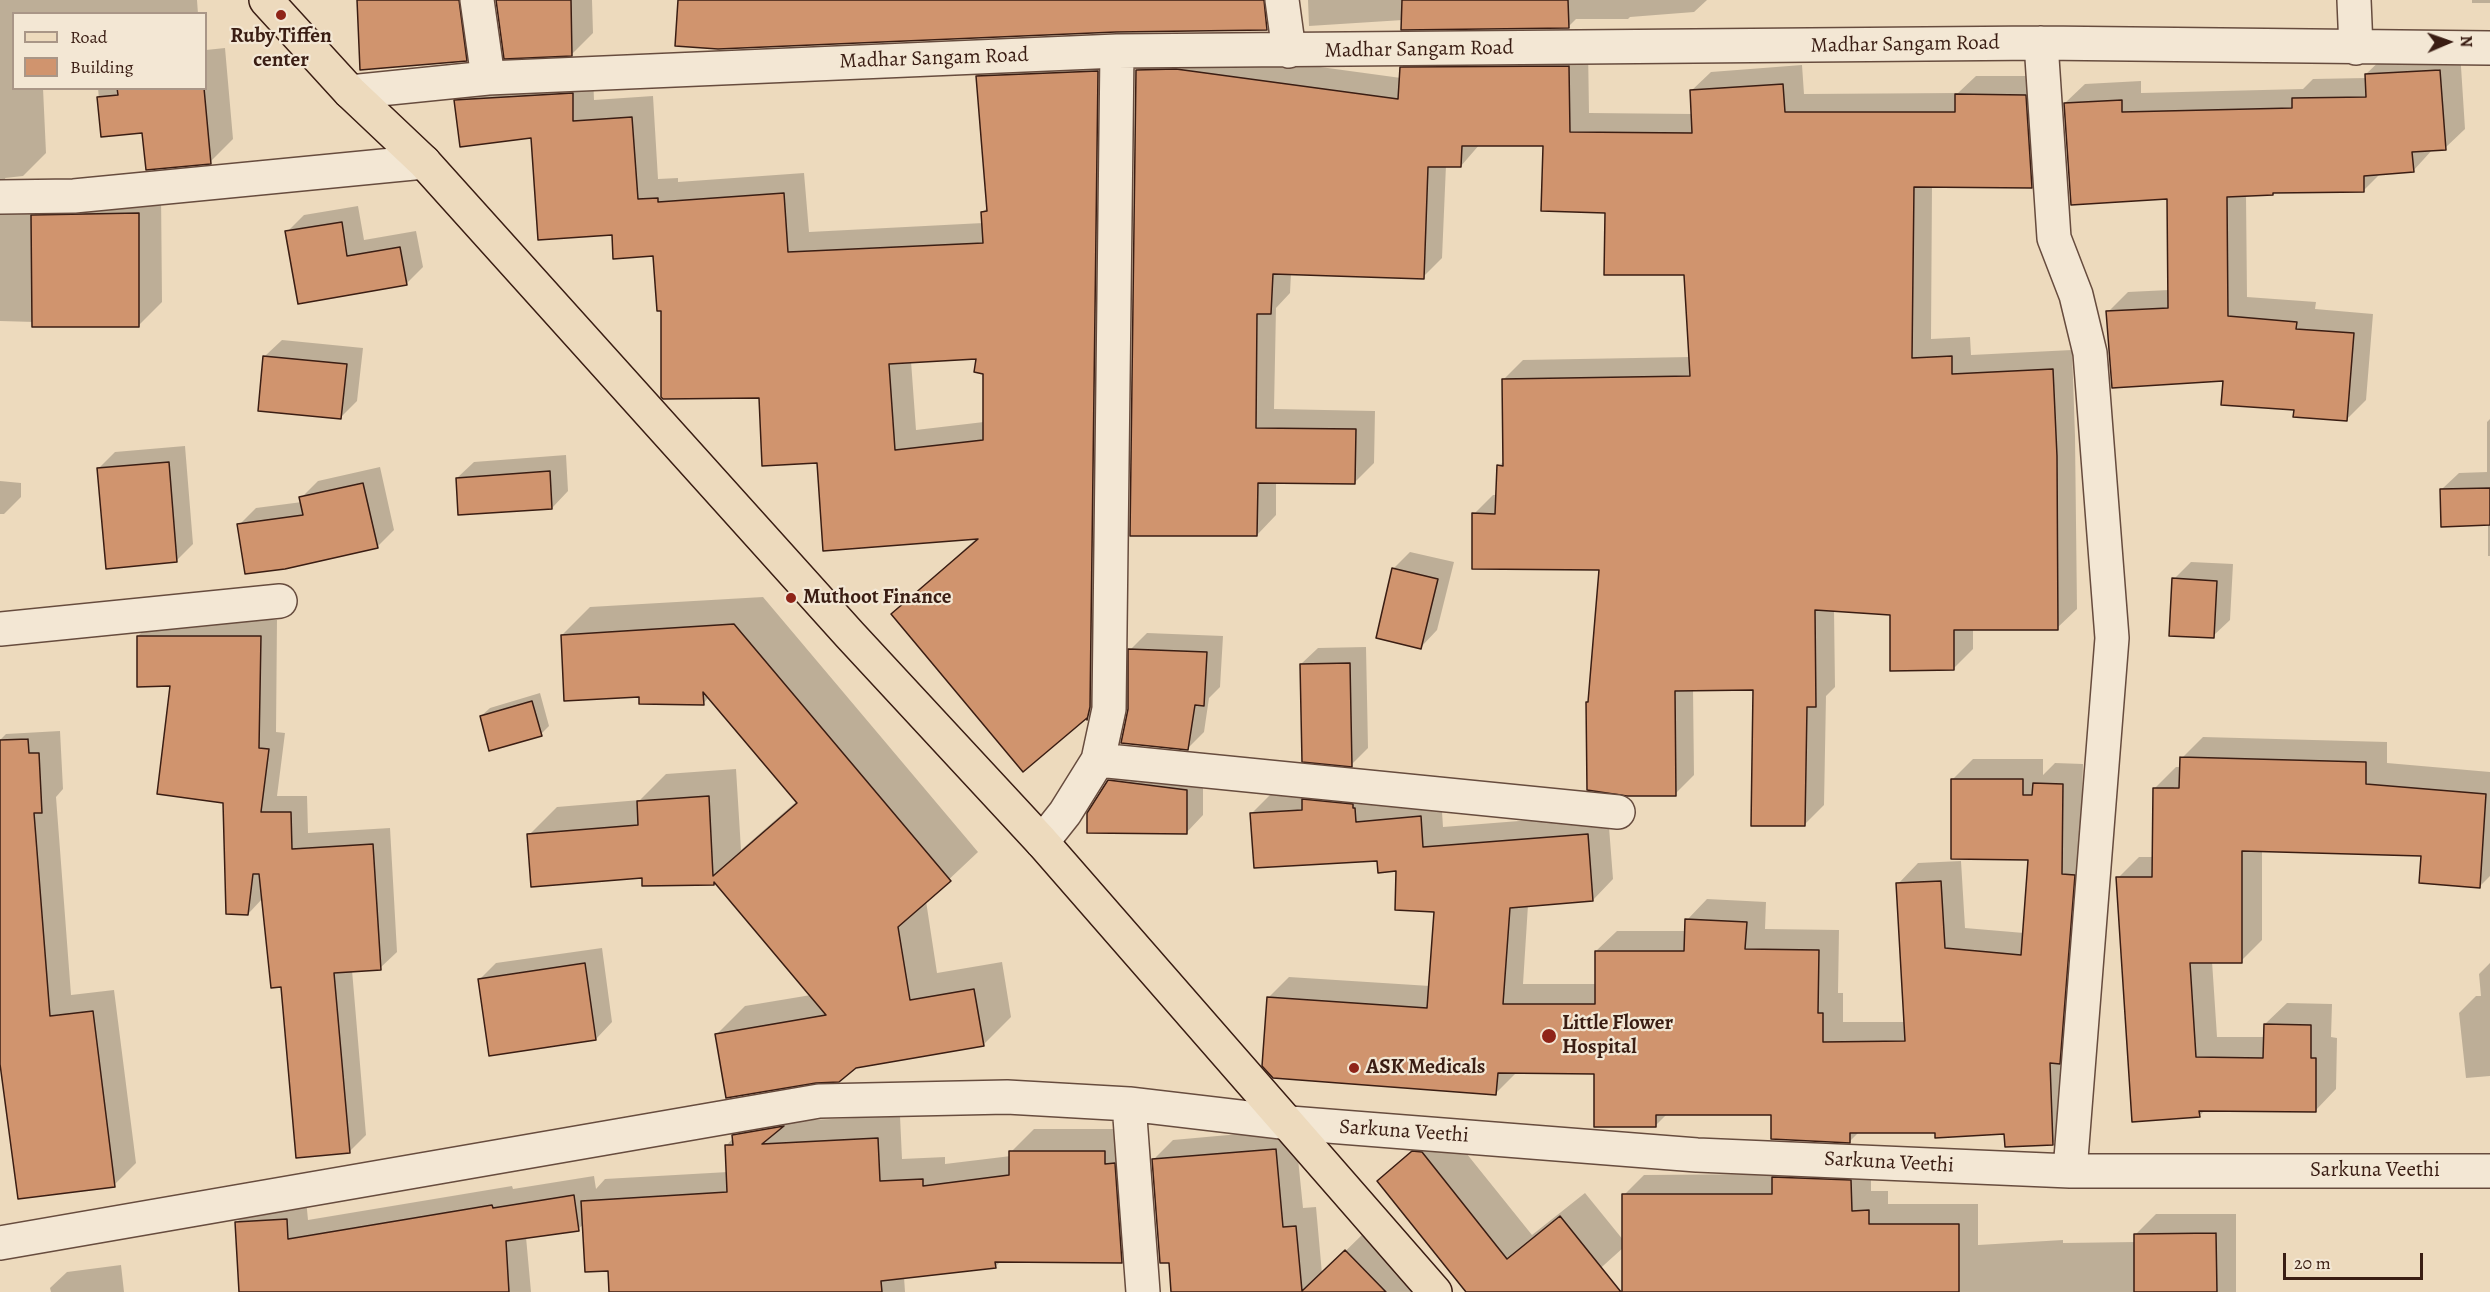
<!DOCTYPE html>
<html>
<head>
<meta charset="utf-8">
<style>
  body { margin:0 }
  #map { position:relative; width:2490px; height:1292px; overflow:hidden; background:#eddabd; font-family:Alegreya,serif }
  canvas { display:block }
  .legend { position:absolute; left:12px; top:12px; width:195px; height:78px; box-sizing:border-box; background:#f3e7d4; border:2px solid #a99687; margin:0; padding:8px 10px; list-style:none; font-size:18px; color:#3a1d13 }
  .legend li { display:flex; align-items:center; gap:12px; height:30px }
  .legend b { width:30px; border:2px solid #a99687 }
  .north { position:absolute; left:2418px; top:12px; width:60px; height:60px; -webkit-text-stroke:4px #f3e7d4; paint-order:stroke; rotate:88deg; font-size:16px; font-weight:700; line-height:24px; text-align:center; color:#3a1d13 }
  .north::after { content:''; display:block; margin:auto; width:21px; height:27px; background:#3a1d13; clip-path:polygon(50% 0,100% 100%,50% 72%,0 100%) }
  .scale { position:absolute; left:2283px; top:1253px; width:140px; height:27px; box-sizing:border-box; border:3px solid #3a1d13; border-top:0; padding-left:8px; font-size:18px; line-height:21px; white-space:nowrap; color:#3a1d13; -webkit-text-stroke:4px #f3e7d4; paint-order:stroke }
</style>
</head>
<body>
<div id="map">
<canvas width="2490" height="1292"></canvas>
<ul class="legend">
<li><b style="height:8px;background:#eddabd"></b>Road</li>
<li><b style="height:16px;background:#d0946e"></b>Building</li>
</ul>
<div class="north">N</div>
<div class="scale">20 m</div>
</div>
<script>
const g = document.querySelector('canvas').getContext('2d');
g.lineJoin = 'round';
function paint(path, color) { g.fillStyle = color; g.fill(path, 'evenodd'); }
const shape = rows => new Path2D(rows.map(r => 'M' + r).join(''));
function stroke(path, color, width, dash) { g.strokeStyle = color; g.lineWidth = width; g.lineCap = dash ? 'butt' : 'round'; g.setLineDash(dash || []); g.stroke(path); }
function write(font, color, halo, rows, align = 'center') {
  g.font = font + ' Alegreya,serif'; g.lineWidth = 4.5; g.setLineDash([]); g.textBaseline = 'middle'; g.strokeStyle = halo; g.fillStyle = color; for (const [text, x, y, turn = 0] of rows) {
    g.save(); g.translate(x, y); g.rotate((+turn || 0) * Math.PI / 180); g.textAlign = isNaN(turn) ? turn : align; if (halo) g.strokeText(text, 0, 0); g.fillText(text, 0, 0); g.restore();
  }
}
paint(shape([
  [0,0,197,0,198,14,14,14,14,88,43,88,46,153,23,176,5,178,7,184,161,191,162,302,139,325,0,321],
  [357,0,482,0,488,38,466,60],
  [497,0,592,0,593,33,572,54],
  [1308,0,1707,0,1694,12,1630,17,1628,19,1576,19,1568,27,1403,20,1309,26],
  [2472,0,2490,0,2490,3,2472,3],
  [1588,47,1589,113,1693,114,1691,91,1711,72,1802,65,1804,94,1958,93,1976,76,2045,76,2051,167,2031,186,1932,185,1931,339,1970,337,1971,355,2072,350,2075,436,2077,609,2057,628,1973,629,1973,649,1953,669,1891,614,1834,610,1835,687,1826,696,1824,805,1805,824,1754,688,1693,689,1694,775,1675,794,1590,701,1601,568,1474,514,1493,495,1497,495,1499,466,1505,460,1504,379,1523,360,1691,357,1686,274,1606,212,1545,144,1480,144,1461,166,1446,165,1442,258,1423,277,1291,273,1290,293,1276,308,1274,409,1375,411,1374,463,1354,483,1276,481,1276,515,1257,535,1137,70,1156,51,1196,50,1401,78,1401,68,1420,49],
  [225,48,233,139,210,162,143,131,102,135,98,88,206,88,206,50],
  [1118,50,1108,698,1089,717,1089,715,1023,770,893,614,978,537,818,461,760,397,655,255,613,234,532,136,455,101,476,80,593,73,594,100,653,96,658,179,678,178,678,182,804,173,809,232,983,223,983,212,988,207,977,76,999,55],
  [978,357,984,372,984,422,916,430,911,361],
  [2460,51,2465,129,2445,148,2433,149,2413,171,2381,173,2364,190,2274,192,2246,195,2247,297,2316,302,2315,309,2373,314,2366,400,2346,420,2295,408,2225,379,2108,312,2128,292,2169,290,2169,198,2065,103,2085,84,2141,81,2141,93,2303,89,2313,79,2366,78,2366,74,2386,55],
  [358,206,364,240,416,231,423,267,406,284,287,232,304,215],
  [282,340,363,348,357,401,340,418,265,356],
  [2490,419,2490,556,2488,556,2488,523,2442,489,2459,473,2487,472,2487,422],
  [185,446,193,544,176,561,98,469,115,452],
  [566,455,568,491,552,508,457,478,474,462],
  [380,467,394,530,377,547,239,525,256,508,302,502,301,498,318,481],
  [0,481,21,483,21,497,4,514,0,514],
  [1410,552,1454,562,1437,630,1421,647,1393,569],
  [2191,562,2233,564,2230,620,2213,636,2174,579],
  [763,597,978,852,926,901,937,973,1002,962,1011,1017,983,1045,717,1034,745,1006,811,995,715,882,713,883,643,876,529,835,557,807,640,800,666,774,736,769,741,850,797,801,709,697,703,704,640,695,562,635,590,607],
  [155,619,277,620,276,732,285,733,277,796,307,796,308,833,390,828,397,952,380,968,352,970,366,1135,349,1152,282,985,263,898,248,914,225,802,172,685,138,636],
  [1147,633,1223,636,1220,687,1209,698,1204,732,1187,749,1129,710,1130,650],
  [1366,647,1368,748,1351,765,1301,664,1318,648],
  [540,693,549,726,541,734,481,716,490,708],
  [60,731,63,789,56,797,71,995,114,990,136,1163,114,1185,0,1053,0,740,6,734],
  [2203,737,2387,742,2387,763,2490,772,2490,876,2479,887,2422,854,2262,850,2262,940,2241,961,2212,961,2217,1037,2265,1037,2265,1024,2287,1003,2332,1004,2331,1037,2337,1038,2336,1089,2315,1111,2205,1110,2199,1116,2118,878,2139,857,2154,857,2155,788,2176,767,2181,767,2182,758],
  [2174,787,2186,787,2174,790],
  [1973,759,2043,759,2043,775,2055,763,2083,764,2073,1123,2053,1143,2006,1133,1937,1131,1860,1131,1850,1141,1772,1113,1667,1114,1656,1125,1596,1072,1517,1072,1496,1093,1269,997,1289,977,1430,986,1436,911,1398,869,1378,860,1252,813,1272,793,1441,796,1443,827,1608,814,1613,879,1593,900,1528,905,1523,984,1596,984,1596,951,1617,931,1686,931,1687,920,1707,899,1766,902,1765,929,1839,930,1838,993,1843,993,1843,1022,1906,1022,1898,884,1918,863,1961,861,1965,928,2024,933,2029,858,1952,780],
  [1126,764,1203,773,1203,815,1187,832,1109,781],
  [602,948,612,1022,596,1039,480,979,496,963],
  [2490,963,2490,1076,2466,1078,2459,1013,2476,996,2481,996,2479,974],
  [756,1113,787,1121,900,1116,902,1159,945,1157,945,1164,1011,1156,1011,1152,1034,1129,1127,1129,1144,1239,1121,1261,1001,1261,995,1267,904,1277,905,1292,610,1292,609,1269,584,1224,578,1229,526,1237,531,1292,241,1292,236,1223,257,1202,306,1199,308,1220,512,1186,513,1189,594,1176,596,1189,605,1179,728,1172,726,1146],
  [1438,1128,1446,1128,1532,1235,1585,1193,1624,1241,1624,1195,1644,1175,1777,1174,1871,1161,1871,1191,1888,1191,1888,1204,1978,1204,1978,1245,2063,1240,2063,1243,2136,1242,2136,1234,2156,1214,2236,1214,2236,1292,1624,1292,1624,1247,1574,1292,1469,1292,1385,1175],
  [1295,1129,1303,1208,1316,1207,1322,1274,1366,1231,1424,1292,1173,1292,1170,1262,1153,1160,1173,1140],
  [121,1265,124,1292,51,1292,50,1288,67,1272]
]), '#0003');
const building = shape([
  [357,0,459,0,467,61,360,70,357,0],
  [496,0,571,0,572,56,504,59,496,0],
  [678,0,1264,0,1267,30,1116,32,718,49,675,46,678,0],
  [1402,0,1568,0,1569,28,1401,30,1402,0],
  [1569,66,1570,132,1692,133,1690,90,1783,84,1785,112,1955,112,1955,94,2026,95,2032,188,1914,187,1912,358,1952,356,1952,374,2053,369,2057,456,2058,630,1954,630,1954,670,1890,671,1890,615,1815,610,1816,707,1807,707,1805,826,1751,826,1753,690,1675,691,1676,796,1627,796,1587,790,1586,702,1588,702,1599,570,1472,569,1472,513,1495,514,1497,465,1503,466,1502,379,1690,376,1684,275,1604,275,1605,213,1541,211,1543,146,1462,146,1461,167,1428,167,1424,279,1273,274,1271,314,1257,314,1256,428,1356,429,1355,484,1258,483,1257,536,1130,536,1136,70,1176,69,1398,99,1400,67,1569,66],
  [2440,70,2446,150,2412,152,2414,172,2364,176,2364,192,2273,193,2273,195,2227,197,2228,316,2297,322,2296,329,2354,333,2347,421,2293,417,2294,410,2221,405,2223,381,2112,388,2106,311,2168,308,2167,199,2071,205,2064,103,2122,100,2122,112,2292,108,2292,98,2366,97,2365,74,2440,70],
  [1098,71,1090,707,1087,720,1087,718,1023,772,891,614,978,539,823,551,817,463,762,466,759,398,663,399,661,397,661,311,657,311,653,256,613,259,612,235,538,240,531,138,460,147,454,100,573,93,573,121,632,117,638,199,658,198,658,202,784,193,788,252,983,243,981,212,987,211,976,76,1098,71],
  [976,359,974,372,983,374,983,440,895,450,889,364,976,359],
  [117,88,204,88,211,164,146,170,142,133,101,137,97,97,118,95,117,88],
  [139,213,139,327,32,327,31,215,139,213],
  [342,222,347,256,400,247,407,285,298,304,285,231,342,222],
  [263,356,347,364,341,419,258,411,263,356],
  [169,462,177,562,106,569,97,468,169,462],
  [550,471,552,509,458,515,456,478,550,471],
  [363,483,378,548,285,569,245,574,237,524,303,515,299,497,363,483],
  [2490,488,2490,525,2441,527,2440,489,2490,488],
  [1392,568,1438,579,1421,649,1376,638,1392,568],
  [2172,578,2217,581,2214,638,2169,636,2172,578],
  [734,624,951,881,898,927,910,1000,974,989,984,1046,856,1068,839,1082,816,1083,726,1098,715,1034,826,1015,714,882,714,885,642,886,642,878,531,887,527,834,638,825,637,801,709,796,713,876,797,803,703,692,704,705,639,704,639,697,564,701,561,635,734,624],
  [137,636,261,636,259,748,269,749,261,812,291,812,292,849,373,844,381,970,334,973,350,1153,296,1158,281,987,271,988,259,874,253,874,248,915,226,914,223,803,157,794,170,686,137,687,137,636],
  [1128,649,1207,652,1204,706,1195,705,1188,750,1121,743,1128,709,1128,649],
  [1350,663,1352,767,1302,762,1300,664,1350,663],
  [532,701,542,736,489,751,480,716,532,701],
  [28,739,29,753,39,753,42,813,34,813,50,1016,93,1011,115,1187,18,1199,0,1064,0,740,28,739],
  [2180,757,2366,762,2366,784,2486,794,2480,888,2419,883,2421,856,2242,851,2242,963,2190,963,2196,1057,2263,1058,2264,1024,2311,1025,2311,1058,2316,1058,2316,1112,2199,1111,2200,1117,2132,1122,2116,877,2152,877,2153,788,2179,788,2180,757],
  [1951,779,2023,779,2023,795,2032,795,2033,783,2063,784,2062,874,2075,875,2060,1064,2050,1063,2053,1145,2005,1147,2004,1134,1935,1138,1935,1133,1850,1133,1850,1143,1771,1139,1771,1115,1656,1115,1656,1127,1594,1127,1594,1074,1498,1073,1496,1095,1273,1078,1262,1066,1267,997,1427,1008,1434,912,1395,910,1396,871,1378,873,1377,861,1254,868,1250,813,1302,810,1302,799,1353,804,1353,808,1355,808,1356,822,1421,816,1423,847,1588,834,1593,901,1510,908,1503,1004,1595,1004,1595,951,1684,951,1685,919,1747,922,1745,949,1819,950,1818,1013,1823,1013,1823,1042,1905,1041,1896,883,1941,881,1945,948,2021,955,2028,860,1951,859,1951,779],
  [1108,780,1187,790,1187,834,1087,833,1087,813,1108,780],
  [585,963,596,1040,489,1056,478,979,585,963],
  [784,1126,762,1144,878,1138,880,1181,923,1179,923,1186,1009,1175,1009,1151,1105,1151,1105,1164,1115,1163,1122,1263,995,1262,996,1268,881,1281,882,1292,609,1292,608,1271,585,1272,581,1201,727,1192,725,1145,733,1145,732,1135,784,1126],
  [1276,1149,1283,1227,1296,1226,1302,1291,1345,1250,1386,1292,1171,1292,1169,1263,1160,1263,1152,1159,1276,1149],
  [1412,1151,1422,1152,1507,1259,1560,1216,1621,1292,1466,1292,1377,1181,1412,1151],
  [1772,1177,1851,1180,1852,1211,1869,1210,1869,1224,1959,1224,1959,1292,1622,1292,1622,1194,1772,1194,1772,1177],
  [574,1195,579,1231,506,1241,509,1292,239,1292,235,1222,287,1219,288,1239,492,1205,493,1208,574,1195],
  [2216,1233,2217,1292,2134,1292,2134,1234,2216,1233]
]);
paint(building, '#d0946e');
stroke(building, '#3a1d13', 1.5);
const minor = shape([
  [477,0,488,78],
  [1282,0,1289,51],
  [2354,0,2356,48],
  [2041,43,2054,238,2076,295,2090,353,2112,638,2070,1171],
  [350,92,488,78,1117,51,2041,43,2490,48],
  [0,197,74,196,424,162],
  [0,629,280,601],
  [1098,760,1618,812],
  [1042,842,1065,813,1098,760,1109,709,1117,51],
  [1129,1104,1143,1292],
  [0,1243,819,1101,1007,1097,1129,1104,1290,1123,1697,1155,2070,1171,2490,1171]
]);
const major = shape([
  [266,0,350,92,424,162,850,635,1042,842,1435,1292]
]);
stroke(minor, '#674c3e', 36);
stroke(major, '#3a1d13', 36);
stroke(minor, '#f3e7d4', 33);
stroke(major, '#eddabd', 33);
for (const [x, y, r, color] of [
  [281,15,6,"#8f2418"],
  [791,598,6,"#8f2418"],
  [1549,1036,8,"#8f2418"],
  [1354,1068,6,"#8f2418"]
]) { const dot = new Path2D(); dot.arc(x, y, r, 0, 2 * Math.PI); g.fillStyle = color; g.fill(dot); stroke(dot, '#f3e7d4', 2); }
write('bold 21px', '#3a1d13', '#f3e7d4', [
  ["Ruby Tiffen",281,37,"center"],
  ["center",281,61,"center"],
  ["Muthoot Finance",803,598],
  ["Little Flower",1562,1024],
  ["Hospital",1562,1048],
  ["ASK Medicals",1366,1068]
], 'left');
write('21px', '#3a1d13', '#f3e7d4', [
  ["Madhar Sangam Road",1905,45,-1],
  ["Madhar Sangam Road",1419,50,-1],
  ["Madhar Sangam Road",934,59,-2],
  ["Sarkuna Veethi",1404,1132,4],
  ["Sarkuna Veethi",1889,1163,3],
  ["Sarkuna Veethi",2375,1171]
]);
</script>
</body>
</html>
